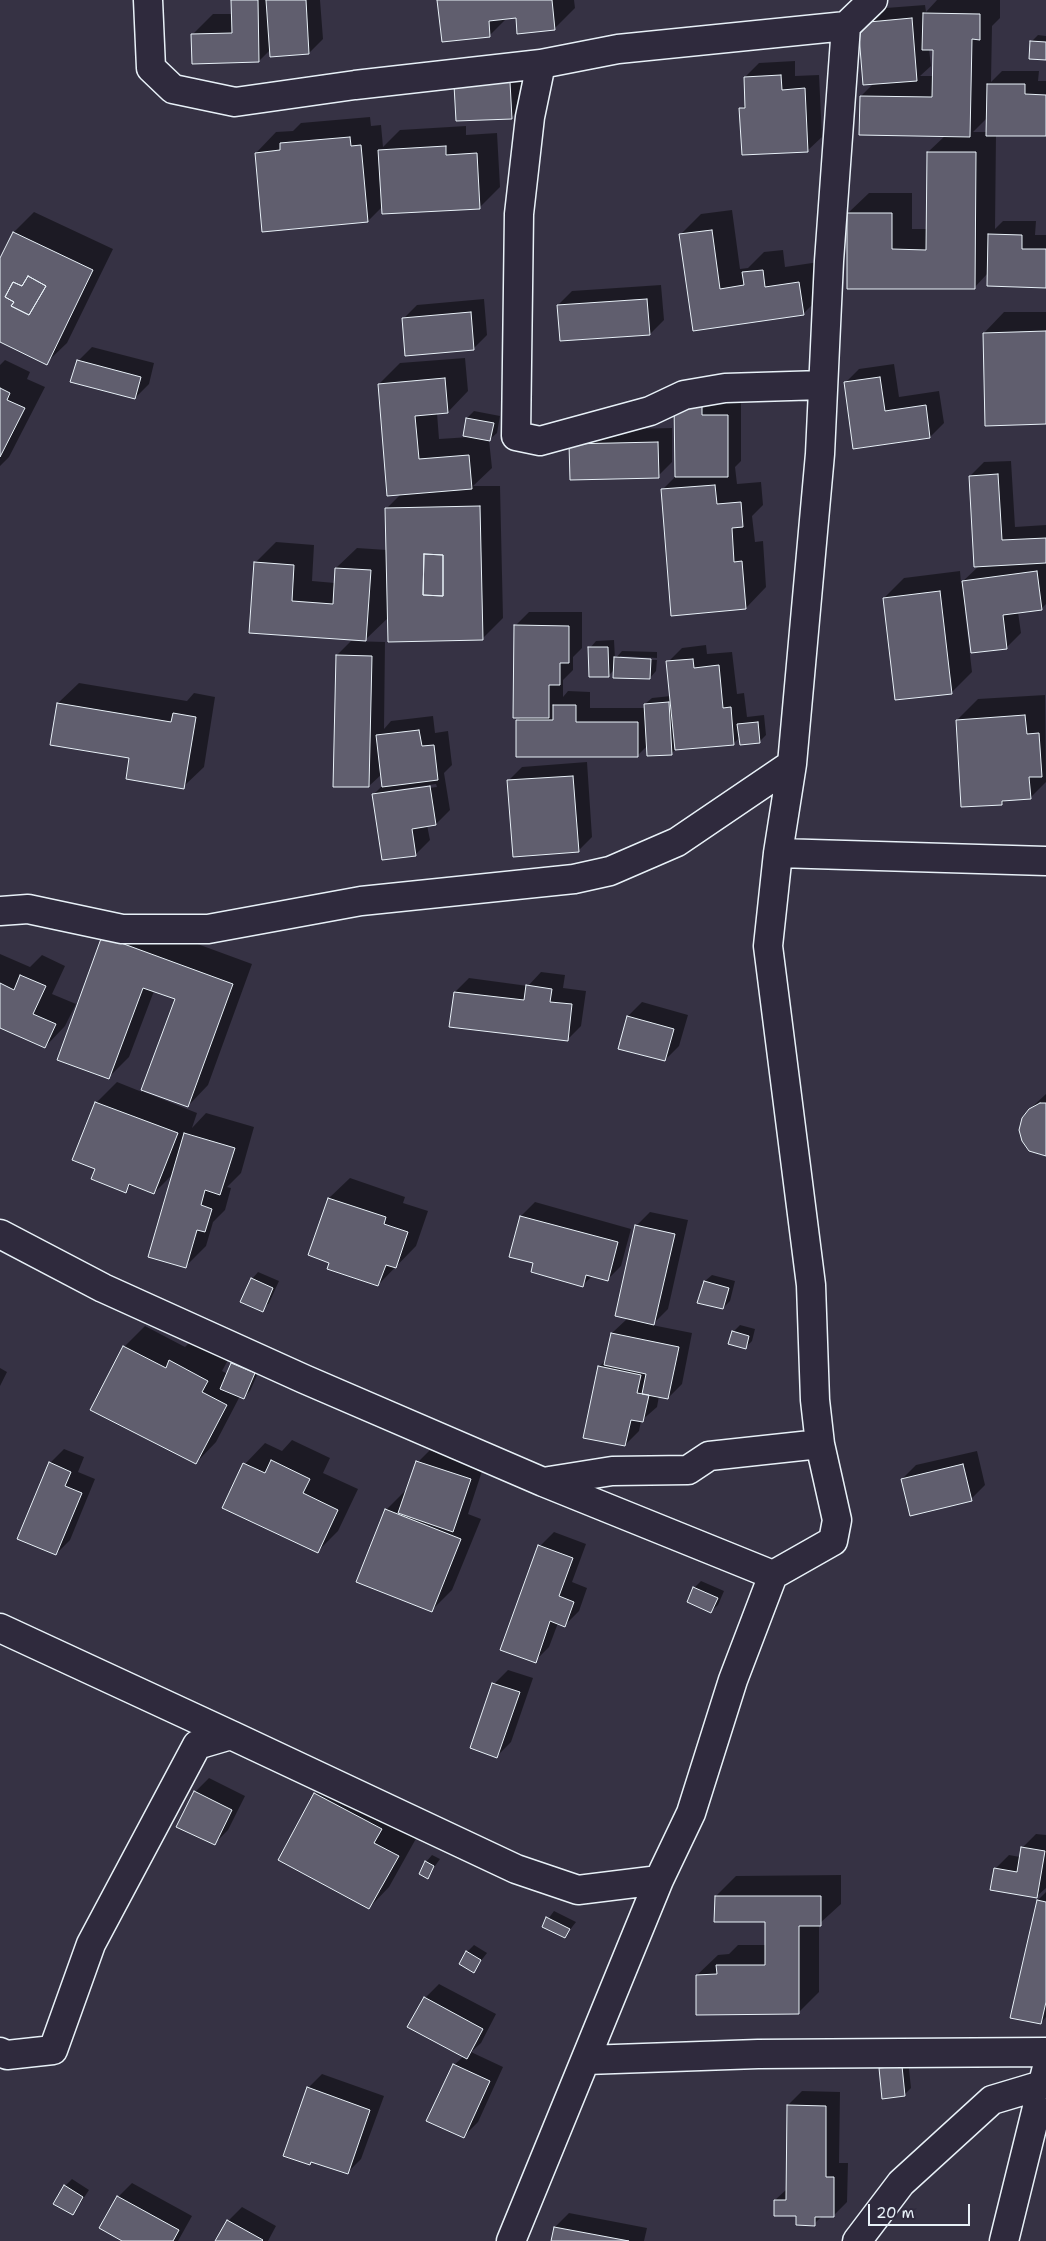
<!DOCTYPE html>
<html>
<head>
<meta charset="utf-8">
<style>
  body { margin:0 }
  #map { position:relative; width:1046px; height:2241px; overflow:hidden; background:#363244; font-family:"Shantell Sans",sans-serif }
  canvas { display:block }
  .scale { position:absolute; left:868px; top:2204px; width:102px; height:22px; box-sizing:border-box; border:2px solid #e8f1f8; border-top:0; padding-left:6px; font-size:15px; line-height:18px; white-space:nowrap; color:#e8f1f8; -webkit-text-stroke:4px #2f2a3d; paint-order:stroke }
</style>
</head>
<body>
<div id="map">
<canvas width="1046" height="2241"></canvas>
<div class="scale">20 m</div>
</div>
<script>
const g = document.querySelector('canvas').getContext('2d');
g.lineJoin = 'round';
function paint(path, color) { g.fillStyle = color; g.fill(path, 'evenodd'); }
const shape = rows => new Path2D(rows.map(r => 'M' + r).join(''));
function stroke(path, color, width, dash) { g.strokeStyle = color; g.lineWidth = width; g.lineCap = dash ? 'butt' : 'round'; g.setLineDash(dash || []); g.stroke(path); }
paint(shape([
  [232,0,320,0,323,39,309,53,271,49,259,61,192,35,213,14,233,14],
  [438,0,574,0,575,8,554,29,517,17,507,18,490,35],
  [937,0,1000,0,1000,18,992,26,991,82,1002,71,1039,71,1038,81,1046,81,1046,135,996,135,995,229,1003,221,1036,221,1035,235,1046,235,1046,286,988,273,974,288,848,287,848,213,869,193,912,193,912,229,928,229,928,152,946,135,861,96,874,83,859,23,873,9,925,5,926,12],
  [929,49,934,49,933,76,920,76,931,66],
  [988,117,988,132,973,132],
  [1038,35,1046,36,1046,58,1031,42],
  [795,61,795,76,819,75,822,137,807,151,741,109,746,104,745,77,759,63],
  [524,69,525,104,511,118,455,85],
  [370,117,371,126,381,125,383,147,400,130,466,126,466,135,497,133,500,187,480,207,383,206,368,221,256,153,276,132,293,131,301,123],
  [732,210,740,269,748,268,764,252,783,250,785,267,819,262,824,293,803,314,694,329,680,235,701,214],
  [34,212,113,249,67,343,46,363,0,341,0,261,14,232],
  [661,285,664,320,650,334,558,305,572,291],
  [484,299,487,335,473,349,403,319,417,305],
  [1004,312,1046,312,1046,423,984,333],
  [92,347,154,363,149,384,135,398,78,361],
  [465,358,468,391,448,412,437,413,439,439,470,437,467,418,474,411,500,416,497,433,489,440,492,468,473,486,500,486,503,618,482,639,389,617,365,640,250,631,255,563,276,542,314,545,312,581,335,583,336,568,357,548,387,550,387,508,401,494,379,384,400,363],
  [5,360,30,372,27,379,45,387,9,457,0,466,0,365],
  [894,364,899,397,939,391,944,423,930,437,854,448,845,383,859,369],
  [741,401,741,461,735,467,737,484,761,482,763,505,752,516,755,542,763,541,766,587,746,608,662,490,676,476,675,403],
  [672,428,672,462,658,476,571,444,585,430],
  [1011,461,1015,527,1046,525,1046,604,1041,609,1018,612,1021,633,1007,647,967,612,965,612,972,672,951,693,884,598,904,578,960,571,961,583,979,566,970,476,984,462],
  [529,612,582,612,582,648,573,657,573,670,563,680,563,697,568,691,590,692,590,708,646,708,645,704,652,698,671,696,668,662,682,648,706,645,707,654,732,652,737,694,744,693,747,717,764,715,766,735,759,742,740,737,734,743,676,749,672,753,648,745,637,756,517,721,521,717,515,626],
  [614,640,615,659,622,651,657,652,657,658,620,656,620,659,657,660,656,671,650,678,615,669,608,676,590,648,596,641],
  [351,641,385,642,384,729,391,721,433,716,435,733,448,731,452,765,444,773,450,810,436,824,427,825,430,840,416,854,374,794,383,785,382,774,369,786,337,655],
  [436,784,437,787,388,793,388,791],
  [79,683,187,701,194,693,215,697,204,767,183,787,131,757,58,703],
  [1045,695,1046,782,1030,798,1006,799,1002,804,957,720,978,699],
  [587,762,592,837,578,851,508,781,522,767],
  [124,917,252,964,208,1085,188,1106,145,1090,144,1092,197,1113,192,1128,206,1113,254,1127,241,1173,227,1187,231,1188,225,1210,213,1222,206,1246,185,1267,174,1173,154,1193,132,1184,125,1191,97,1168,96,1103,117,1082,142,1092,177,999,154,991,129,1057,109,1077,58,1059],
  [0,954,30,967,42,955,65,966,52,994,76,1004,65,1026,45,1047,0,1027],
  [541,972,565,975,563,988,586,991,581,1026,567,1040,455,992,469,978,528,986],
  [642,1002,688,1015,679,1046,665,1060,628,1016],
  [1046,1094,1046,1155,1041,1155,1030,1150,1030,1109],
  [350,1178,405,1197,403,1203,428,1211,416,1246,378,1285,331,1262,310,1254,329,1198],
  [535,1202,631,1229,621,1266,607,1280,592,1276,583,1285,535,1262,511,1256,521,1216],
  [650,1212,688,1220,668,1309,652,1325,692,1333,682,1384,668,1398,659,1396,657,1407,641,1421,639,1431,625,1445,599,1367,606,1360,612,1333,628,1318,636,1226],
  [258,1272,279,1281,269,1303,262,1310,252,1279],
  [712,1275,735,1281,730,1301,723,1308,705,1281],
  [740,1325,755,1329,752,1341,746,1347,733,1332],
  [145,1326,185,1347,191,1341,228,1360,222,1371,228,1374,232,1364,239,1357,261,1366,250,1391,243,1398,240,1396,216,1442,196,1463,91,1409,124,1347],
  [0,1368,7,1372,0,1386],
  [292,1440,330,1458,323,1473,358,1489,338,1531,318,1551,245,1464,265,1443,282,1451],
  [432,1448,484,1465,468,1514,481,1519,452,1590,431,1611,386,1510,407,1489,418,1462],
  [64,1449,84,1457,78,1472,95,1479,70,1540,56,1554,50,1463],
  [977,1451,985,1485,971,1499,902,1479,916,1465],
  [554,1532,586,1544,572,1582,587,1588,579,1611,565,1625,558,1623,549,1647,535,1661,540,1546],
  [701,1581,724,1591,718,1605,711,1611,694,1588],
  [508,1670,533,1678,511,1742,497,1756,494,1684],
  [336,1773,418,1835,389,1887,369,1908,315,1794],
  [209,1778,245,1796,228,1830,214,1844,195,1792],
  [1036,1834,1046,1835,1046,1888,1036,1897,995,1869,1009,1855,1020,1857,1022,1848],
  [432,1855,440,1859,427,1877,426,1862],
  [841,1875,841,1904,819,1924,819,1992,798,2013,697,1975,718,1955,729,1954,738,1945,766,1945,766,1921,716,1896,736,1876],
  [1046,1892,1046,2017,1041,2023,1012,2017,1038,1900],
  [554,1911,576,1922,565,1936,543,1926],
  [474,1945,487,1953,473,1971,467,1952],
  [439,1984,496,2014,481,2043,471,2052,503,2067,478,2122,464,2136,454,2065,464,2056,425,1998],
  [908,2060,911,2088,904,2095,881,2069,887,2062],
  [322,2074,384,2096,361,2159,347,2173,312,2161,310,2163,308,2088],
  [802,2091,840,2092,839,2163,848,2163,847,2202,833,2216,823,2215,814,2224,775,2200,787,2189,788,2105],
  [72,2179,89,2190,73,2214,65,2186],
  [132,2183,192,2216,178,2241,124,2241,118,2197],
  [242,2207,276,2226,268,2241,217,2241,228,2221],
  [569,2213,647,2228,644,2241,553,2241,555,2227]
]), '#0007');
const building = shape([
  [231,0,258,0,259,62,192,64,191,34,232,33,231,0],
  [266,0,306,0,309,54,270,57,266,0],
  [437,0,552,0,555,30,517,34,516,18,489,21,490,37,442,42,437,0],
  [923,13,980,14,980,40,972,39,970,137,859,135,860,96,932,97,933,50,922,50,923,13],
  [912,18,917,81,863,85,858,23,912,18],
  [1030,41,1046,42,1046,60,1029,59,1030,41],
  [781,75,782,90,805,88,808,152,742,155,739,108,745,108,744,77,781,75],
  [510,82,512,119,456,121,454,85,510,82],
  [987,84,1025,84,1025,94,1046,95,1046,136,986,136,987,84],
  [350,137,351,146,361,145,368,222,262,232,255,153,280,150,280,143,350,137],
  [446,146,446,155,477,153,480,209,382,214,378,150,446,146],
  [927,152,976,152,975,289,847,289,847,213,892,213,892,249,926,250,927,152],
  [712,230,720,289,744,285,742,272,763,270,765,287,799,282,804,315,693,331,679,234,712,230],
  [13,232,93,270,47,365,0,342,0,258,13,232],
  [28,276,46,286,29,315,11,306,14,302,5,297,13,282,22,286,28,276],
  [988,234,1022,235,1022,249,1046,249,1046,288,987,286,988,234],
  [28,276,46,286,29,315,11,306,14,302,5,297,13,282,22,286,28,276],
  [647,299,650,335,560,341,557,305,647,299],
  [471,312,474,350,405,356,402,318,471,312],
  [1046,331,1046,424,985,426,983,333,1046,331],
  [77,360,141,377,135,399,70,382,77,360],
  [880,377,885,411,926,405,930,438,853,449,844,382,880,377],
  [445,378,448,413,415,416,419,459,469,455,472,489,387,496,378,384,445,378],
  [0,388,10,393,7,400,25,408,0,457,0,388],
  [674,402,702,402,702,415,728,415,728,477,675,477,674,402],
  [466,418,494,423,490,441,463,436,466,418],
  [658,442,659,478,570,480,569,444,658,442],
  [998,474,1002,540,1046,538,1046,563,974,567,969,476,998,474],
  [715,485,717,504,741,502,743,527,732,528,734,562,742,561,746,609,671,616,661,489,715,485],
  [480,506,483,640,388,642,385,508,480,506],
  [424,554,443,555,443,596,423,595,424,554],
  [424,554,443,555,443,596,423,595,424,554],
  [254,562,294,565,292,601,333,604,335,568,371,570,366,641,249,633,254,562],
  [1037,571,1042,610,1003,615,1007,649,971,653,962,581,1037,571],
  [940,591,952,694,895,700,883,598,940,591],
  [514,625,569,626,569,663,560,663,560,685,549,685,549,718,513,718,514,625],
  [588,647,608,647,609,677,589,677,588,647],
  [336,655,372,656,369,787,333,787,336,655],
  [614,657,651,659,650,679,613,678,614,657],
  [693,659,694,668,719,665,723,708,731,707,734,745,675,750,666,661,693,659],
  [669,702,672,755,647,756,644,704,669,702],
  [57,703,171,722,173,713,196,717,184,789,126,779,129,758,50,745,57,703],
  [553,705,576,705,576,722,638,722,638,757,516,757,516,720,553,720,553,705],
  [1025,715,1027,734,1039,733,1042,777,1029,777,1031,799,1002,801,1002,805,961,807,956,720,1025,715],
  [758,722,760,743,740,745,737,724,758,722],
  [419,730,422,746,434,745,438,780,382,787,376,735,419,730],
  [573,776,579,852,513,857,507,780,573,776],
  [430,786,436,825,412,829,416,856,382,860,372,794,430,786],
  [102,936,233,984,188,1107,141,1090,175,999,143,988,109,1079,57,1060,102,936],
  [20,975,46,986,33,1014,56,1024,45,1048,0,1028,0,983,14,990,20,975],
  [526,985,552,989,550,1002,572,1004,568,1041,449,1027,454,992,524,1000,526,985],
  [627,1016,674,1029,665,1061,618,1049,627,1016],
  [95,1102,178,1133,154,1194,129,1184,126,1193,91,1179,95,1169,72,1160,95,1102],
  [1040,1103,1046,1103,1046,1156,1029,1151,1022,1141,1019,1130,1022,1118,1029,1109,1040,1103],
  [184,1133,235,1148,220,1195,205,1190,201,1205,212,1209,205,1232,197,1230,186,1268,148,1257,184,1133],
  [328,1198,386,1217,384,1224,408,1232,396,1268,386,1265,378,1286,327,1269,329,1263,308,1255,328,1198],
  [520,1216,618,1242,608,1281,586,1275,583,1287,531,1272,533,1263,509,1257,520,1216],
  [635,1225,675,1234,654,1325,615,1316,635,1225],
  [251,1278,273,1288,263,1312,240,1302,251,1278],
  [704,1281,729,1288,723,1309,697,1303,704,1281],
  [732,1331,749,1336,746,1349,728,1344,732,1331],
  [611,1333,679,1347,668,1399,642,1394,646,1374,604,1365,611,1333],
  [123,1346,166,1368,169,1360,208,1381,202,1392,227,1405,196,1464,90,1410,123,1346],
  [231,1363,255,1373,244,1399,220,1389,231,1363],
  [598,1366,641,1375,637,1393,649,1395,643,1422,631,1420,625,1446,583,1438,598,1366],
  [271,1460,310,1479,303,1493,338,1510,318,1553,222,1508,243,1463,265,1473,271,1460],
  [416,1461,471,1479,453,1532,398,1513,416,1461],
  [49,1462,71,1472,65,1486,82,1493,56,1555,17,1539,49,1462],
  [963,1464,972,1501,910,1516,901,1479,963,1464],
  [385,1509,461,1539,432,1612,356,1582,385,1509],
  [538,1545,573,1558,559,1596,574,1602,565,1627,550,1621,536,1663,500,1650,538,1545],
  [693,1587,718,1598,711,1613,687,1602,693,1587],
  [492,1683,520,1692,497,1758,470,1748,492,1683],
  [194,1791,232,1810,215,1845,176,1827,194,1791],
  [314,1793,382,1829,374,1843,399,1856,369,1909,278,1860,314,1793],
  [1021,1847,1045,1851,1037,1898,990,1890,994,1868,1017,1872,1021,1847],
  [425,1861,434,1866,428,1879,419,1874,425,1861],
  [715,1896,821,1896,821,1926,799,1926,799,2014,696,2015,696,1975,717,1974,716,1965,765,1965,765,1922,714,1922,715,1896],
  [1037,1900,1046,1902,1046,2002,1041,2024,1010,2018,1037,1900],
  [546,1917,570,1929,565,1938,542,1927,546,1917],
  [466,1951,481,1960,474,1973,459,1964,466,1951],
  [424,1997,483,2029,467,2059,407,2027,424,1997],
  [453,2064,490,2081,464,2138,426,2121,453,2064],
  [902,2066,905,2096,882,2099,879,2068,902,2066],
  [307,2087,370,2110,348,2174,311,2162,310,2165,283,2156,307,2087],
  [787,2105,826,2106,826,2177,834,2177,834,2217,815,2217,815,2226,796,2225,796,2216,774,2216,774,2200,786,2200,787,2105],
  [64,2185,83,2197,73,2215,53,2204,64,2185],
  [117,2196,179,2230,173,2241,122,2241,99,2228,117,2196],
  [227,2220,263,2240,262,2241,215,2241,227,2220],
  [554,2227,629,2241,551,2241,554,2227]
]);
paint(building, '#605e6e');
stroke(building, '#e8f1f8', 1);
const minor = shape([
  [148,0,151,68,173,89,235,102,355,85,541,64],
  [823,385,725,388,684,395,650,411,540,441,516,436,519,214,530,117,541,64,618,49,846,26],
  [778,853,1046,861],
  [0,911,28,909,122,929,208,929,361,901,574,879,610,871,677,842,792,764],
  [0,1234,103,1288,304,1379,543,1482,773,1575],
  [543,1482,612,1471,688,1470,709,1456,820,1444],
  [0,1628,231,1735],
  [0,2052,7,2055,53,2050,91,1944,197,1745,231,1735,516,1869,578,1890,659,1880],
  [586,2060,758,2054,1046,2052],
  [511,2241,659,1880,691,1813,733,1680,773,1575,833,1541,837,1520,820,1444,815,1400,811,1285,768,946,778,853,792,764,820,454,829,261,846,26,873,0],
  [857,2241,901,2183,992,2100,1042,2085],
  [1004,2241,1046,2071]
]);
stroke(minor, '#e8f1f8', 31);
stroke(minor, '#2f2a3d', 28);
</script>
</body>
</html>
